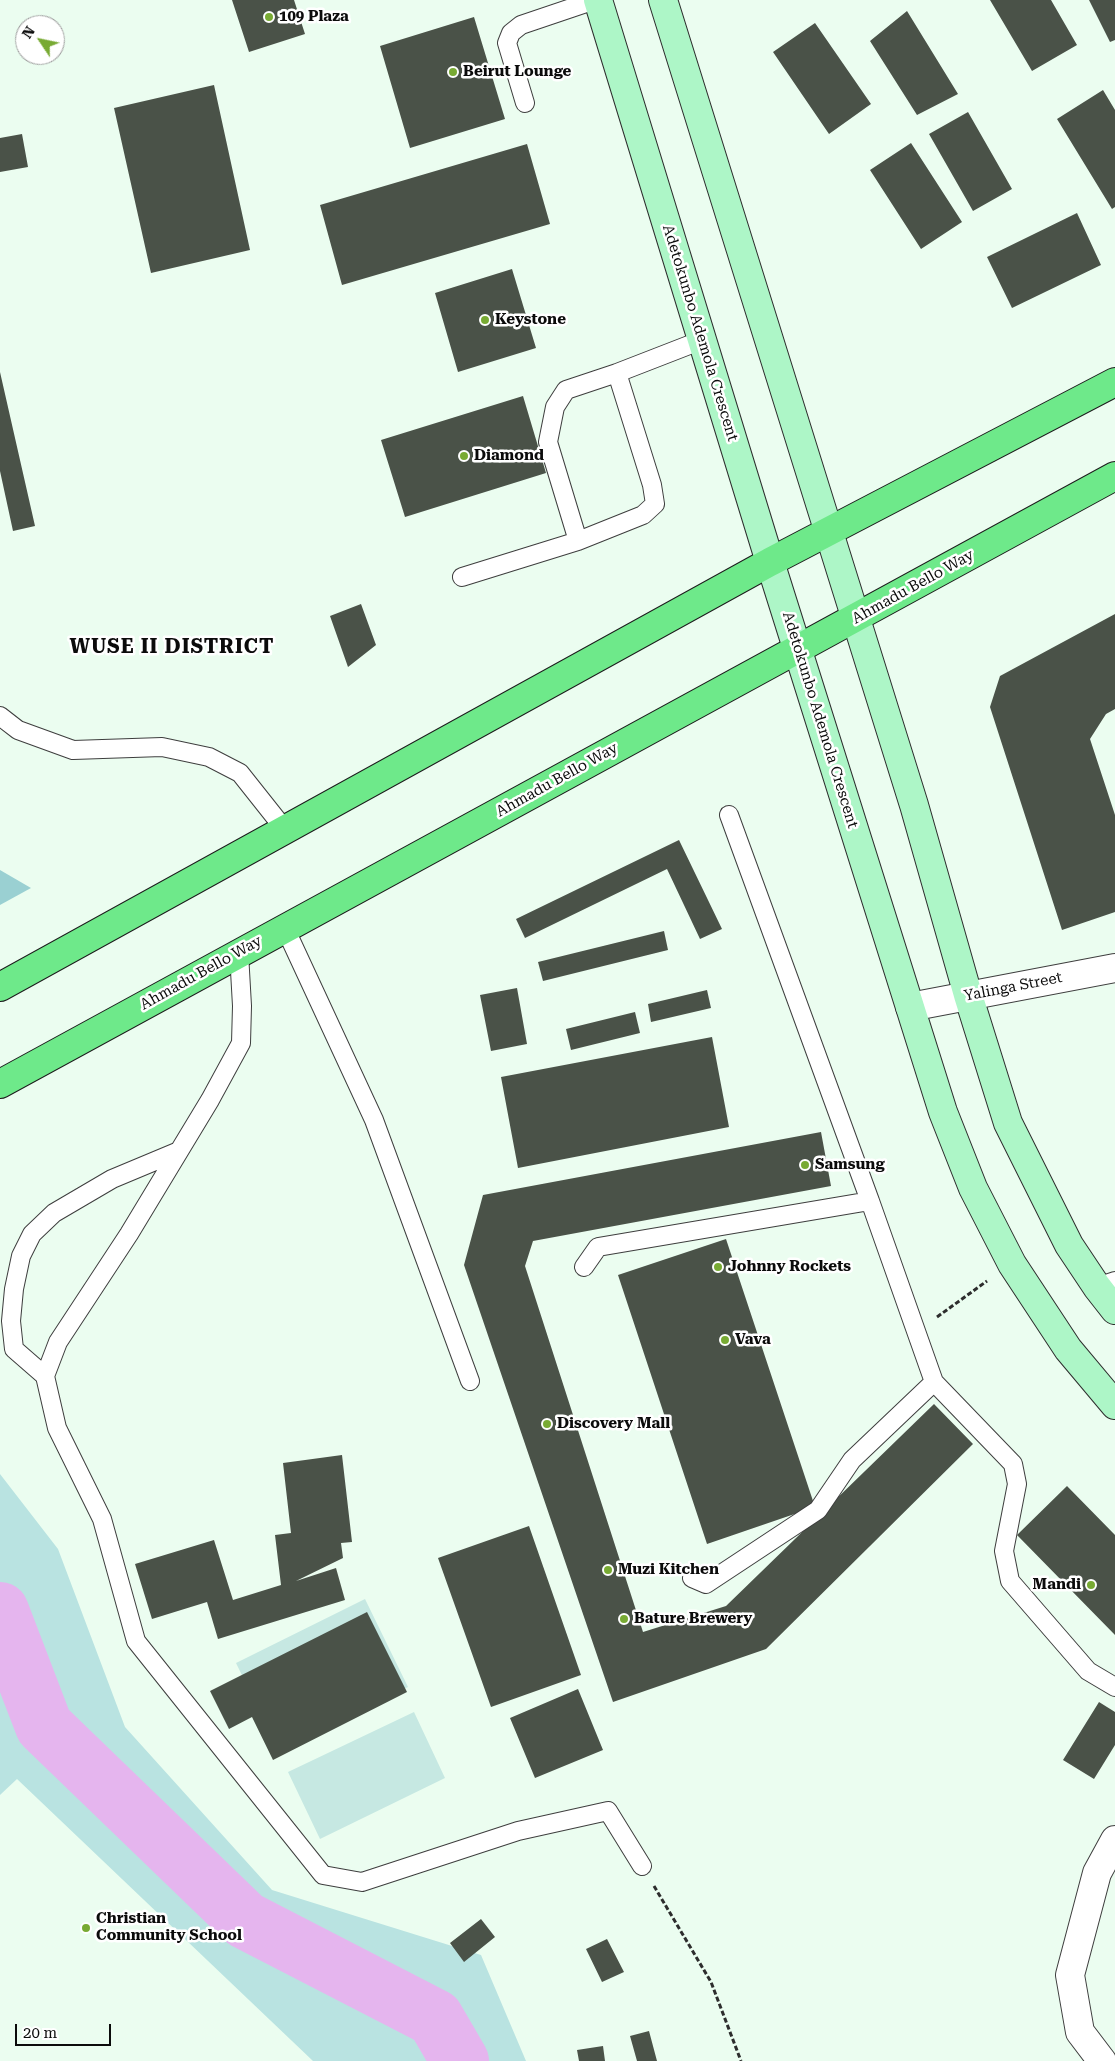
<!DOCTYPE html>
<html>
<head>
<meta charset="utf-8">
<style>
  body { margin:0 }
  #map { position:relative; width:1115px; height:2061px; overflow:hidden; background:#ebfdf0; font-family:"Roboto Serif",serif }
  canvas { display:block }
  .north { position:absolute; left:15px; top:15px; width:50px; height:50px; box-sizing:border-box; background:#fff; border:1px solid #9d9d9d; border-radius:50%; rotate:304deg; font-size:14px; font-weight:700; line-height:20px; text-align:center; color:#0b0b0b }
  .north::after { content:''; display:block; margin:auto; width:18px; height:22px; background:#78aa33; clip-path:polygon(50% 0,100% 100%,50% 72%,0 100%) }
  .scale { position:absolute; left:15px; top:2024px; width:96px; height:22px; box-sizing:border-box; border:2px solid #0b0b0b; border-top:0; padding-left:6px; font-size:15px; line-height:18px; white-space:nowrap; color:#0b0b0b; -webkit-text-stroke:4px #fff; paint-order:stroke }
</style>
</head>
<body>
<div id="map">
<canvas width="1115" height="2061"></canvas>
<div class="north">N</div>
<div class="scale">20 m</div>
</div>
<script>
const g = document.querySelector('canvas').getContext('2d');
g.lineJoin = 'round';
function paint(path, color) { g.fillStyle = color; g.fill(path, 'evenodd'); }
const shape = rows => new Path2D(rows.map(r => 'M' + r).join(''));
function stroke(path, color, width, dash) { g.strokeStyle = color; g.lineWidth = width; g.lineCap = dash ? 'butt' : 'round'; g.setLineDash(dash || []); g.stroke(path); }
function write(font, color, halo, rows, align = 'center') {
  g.font = font + ' "Roboto Serif",serif'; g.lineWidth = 5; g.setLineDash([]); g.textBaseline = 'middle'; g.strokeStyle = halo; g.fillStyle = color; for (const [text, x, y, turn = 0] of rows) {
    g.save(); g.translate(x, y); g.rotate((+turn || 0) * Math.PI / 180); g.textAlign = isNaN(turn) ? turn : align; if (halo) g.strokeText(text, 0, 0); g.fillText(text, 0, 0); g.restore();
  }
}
paint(shape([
  [0,1474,58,1549,125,1727,272,1890,481,1955,526,2061,313,2061,17,1779,0,1795]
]), '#b9e3e1');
paint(shape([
  [0,870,31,888,0,905]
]), '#9ad0d2');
paint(shape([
  [365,1599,408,1687,279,1751,236,1663],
  [414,1712,445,1778,320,1839,288,1772]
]), '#c6e8e2');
stroke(shape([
  [0,1611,44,1726,245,1920,435,2018,460,2061]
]), '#e5b5ee', 58);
paint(shape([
  [232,0,294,0,305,34,249,52],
  [990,0,1051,0,1077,45,1032,71],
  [1089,0,1115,0,1115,40,1110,42],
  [907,11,958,94,917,115,870,41],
  [474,17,505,119,410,148,380,46],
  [815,23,871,104,829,134,773,52],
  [214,85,250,250,151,273,114,108],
  [1103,90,1115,110,1115,207,1112,209,1057,119],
  [968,112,1012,189,973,211,929,134],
  [22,134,28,167,0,172,0,138],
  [911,143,962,222,921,249,870,170],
  [527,144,550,224,342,285,320,205],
  [1077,213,1101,265,1012,308,987,257],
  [512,269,536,348,458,372,435,293],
  [0,372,35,526,13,531,0,471],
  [523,396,546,473,405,517,381,440],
  [361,604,376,645,348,667,330,616],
  [1115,614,1115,709,1106,714,1090,739,1115,815,1115,912,1062,930,990,707,1000,676],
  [679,840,722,929,700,939,667,869,525,938,516,919],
  [664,931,668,950,543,981,538,962],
  [517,988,527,1044,491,1051,480,995],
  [707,990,711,1008,651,1022,648,1004],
  [635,1012,640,1033,571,1050,566,1029],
  [712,1037,729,1127,518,1168,501,1077],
  [821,1132,831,1186,533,1241,525,1266,643,1632,726,1606,934,1404,973,1444,766,1649,613,1702,464,1265,483,1195],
  [726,1239,815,1507,707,1544,618,1275],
  [342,1455,352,1542,341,1543,343,1558,296,1581,336,1568,345,1600,218,1639,207,1602,152,1619,135,1564,214,1540,233,1600,281,1585,275,1535,291,1533,283,1463],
  [1067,1486,1115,1535,1115,1635,1017,1535],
  [529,1526,581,1675,491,1707,438,1558],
  [367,1612,407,1692,273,1760,252,1717,229,1729,210,1691],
  [578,1689,603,1750,535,1778,510,1718],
  [1099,1702,1115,1712,1115,1745,1094,1779,1063,1760],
  [481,1919,495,1937,464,1962,450,1943],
  [607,1939,624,1972,602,1982,586,1949],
  [649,2031,657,2061,637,2061,630,2036],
  [603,2046,605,2061,579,2061,577,2050]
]), '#4a5248');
const lane = shape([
  [525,103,507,43,511,33,521,25,595,0],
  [578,541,548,442,555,407,566,390,617,373],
  [462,577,578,541,643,515,655,504,652,485,617,373,702,340],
  [0,716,18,730,73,750,162,747,209,757,240,773,286,831],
  [729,815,870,1201],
  [285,928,374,1120,470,1381],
  [239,953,242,1006,241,1043,210,1100,129,1234,58,1342,45,1376,57,1428,102,1519,136,1641,323,1875,362,1882,518,1831,608,1811,642,1866],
  [584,1267,598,1247,870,1201,934,1382,1013,1464,1017,1484,1004,1551,1010,1581,1088,1671,1115,1687],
  [1097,1287,1115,1281],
  [45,1376,14,1349,11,1321,14,1289,21,1256,32,1234,54,1213,112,1179,179,1151],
  [692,1578,706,1584,818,1510,852,1460,934,1382]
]);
const street = shape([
  [910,1007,1115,968],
  [1102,2061,1080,2032,1070,1975,1097,1873,1115,1840]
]);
const secondary = shape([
  [598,0,770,562,943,1112,973,1188,1012,1264,1068,1349,1115,1405],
  [663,0,914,805,968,995,1008,1123,1069,1245,1097,1287,1115,1310]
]);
const primary = shape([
  [0,987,770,562,1115,382],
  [0,1084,1115,476]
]);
stroke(lane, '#3e3e3e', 20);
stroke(street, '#3e3e3e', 30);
stroke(secondary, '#2d2d2d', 30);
stroke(primary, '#1c1c1c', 30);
stroke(shape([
  [937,1317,987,1281],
  [654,1886,711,1982,741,2061]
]), '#2d2d2d', 3, [5, 2.5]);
stroke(lane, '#fff', 18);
stroke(street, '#fff', 28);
stroke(secondary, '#adf6c7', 28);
stroke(primary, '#6ee98a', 28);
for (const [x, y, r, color] of [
  [269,17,5,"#78aa33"],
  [453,72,5,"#78aa33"],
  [485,320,5,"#78aa33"],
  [464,456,5,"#78aa33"],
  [805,1165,5,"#78aa33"],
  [718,1267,5,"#78aa33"],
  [725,1340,5,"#78aa33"],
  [547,1424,5,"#78aa33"],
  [608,1570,5,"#78aa33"],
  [1091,1585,5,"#78aa33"],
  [624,1619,5,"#78aa33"],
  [86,1928,5,"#78aa33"]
]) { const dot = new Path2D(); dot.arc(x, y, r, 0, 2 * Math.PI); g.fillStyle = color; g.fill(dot); stroke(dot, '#fff', 2); }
write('bold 15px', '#0b0b0b', '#fff', [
  ["109 Plaza",279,17],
  ["Beirut Lounge",463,72],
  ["Keystone",495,320],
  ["Diamond",474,456],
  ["Samsung",815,1165],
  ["Johnny Rockets",728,1267],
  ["Vava",735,1340],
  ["Discovery Mall",557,1424],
  ["Muzi Kitchen",618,1570],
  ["Mandi",1081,1585,"right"],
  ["Bature Brewery",634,1619],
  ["Christian",96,1919],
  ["Community School",96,1936]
], 'left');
write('15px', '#0b0b0b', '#fff', [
  ["Adetokunbo Ademola Crescent",700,333,73],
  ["Ahmadu Bello Way",913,587,-29],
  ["Adetokunbo Ademola Crescent",820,720,73],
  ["Ahmadu Bello Way",557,780,-29],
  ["Ahmadu Bello Way",201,973,-29],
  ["Yalinga Street",1013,987,-11]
]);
g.letterSpacing = '1px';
write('bold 20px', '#0b0b0b', '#fff', [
  ["WUSE II DISTRICT",172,647]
]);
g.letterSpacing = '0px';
</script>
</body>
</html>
